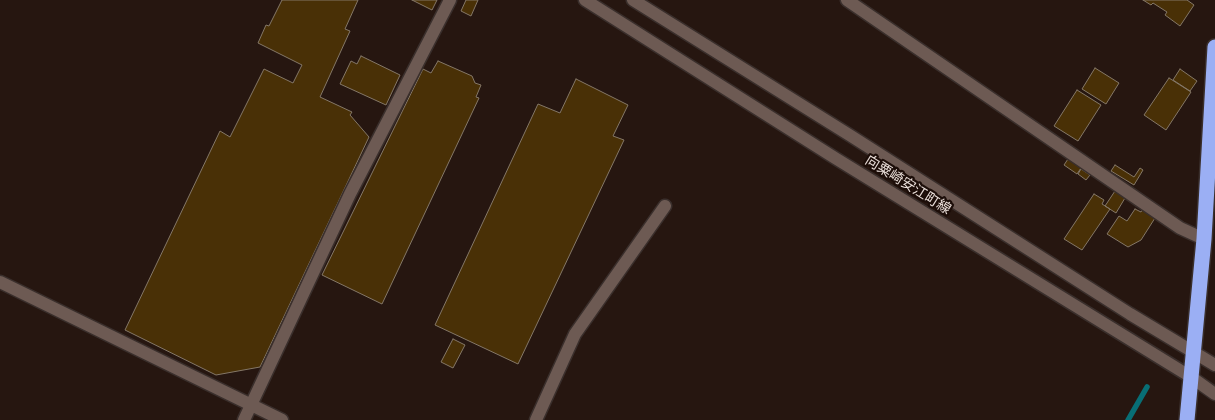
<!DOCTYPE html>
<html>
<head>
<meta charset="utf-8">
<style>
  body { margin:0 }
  canvas { display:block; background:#261610 }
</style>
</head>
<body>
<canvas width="1215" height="420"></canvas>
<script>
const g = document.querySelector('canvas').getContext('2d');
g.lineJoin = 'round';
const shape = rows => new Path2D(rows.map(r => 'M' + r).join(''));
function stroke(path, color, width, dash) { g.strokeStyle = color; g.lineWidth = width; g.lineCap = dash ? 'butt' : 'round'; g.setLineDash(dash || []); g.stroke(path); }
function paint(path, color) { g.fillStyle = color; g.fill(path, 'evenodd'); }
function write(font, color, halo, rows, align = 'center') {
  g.font = font + ' Cabin,"Noto Sans JP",sans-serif'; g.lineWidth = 4.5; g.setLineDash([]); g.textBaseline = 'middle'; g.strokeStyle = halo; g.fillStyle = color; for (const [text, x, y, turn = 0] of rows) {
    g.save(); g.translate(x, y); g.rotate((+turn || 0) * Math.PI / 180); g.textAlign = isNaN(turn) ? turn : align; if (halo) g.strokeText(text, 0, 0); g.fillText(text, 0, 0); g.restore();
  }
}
stroke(shape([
  [1128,420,1147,387]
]), '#086e75', 5.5);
const building = shape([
  [282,0,358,0,345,29,350,31,320,97,352,112,350,115,369,137,260,367,216,375,125,330,220,131,230,137,264,69,293,83,302,65,258,43,266,25,269,26,282,0],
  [412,0,437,0,432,10,412,0],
  [466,0,478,0,471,16,461,11,466,0],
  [1143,0,1187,0,1194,5,1180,26,1165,15,1167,12,1153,3,1151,5,1143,0],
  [361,56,400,75,386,105,340,84,351,61,357,64,361,56],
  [438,61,472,76,475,83,481,85,476,97,479,98,382,304,322,275,423,69,431,73,438,61],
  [1095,68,1119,83,1106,104,1082,89,1095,68],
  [1180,69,1197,81,1190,91,1173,80,1180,69],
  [1169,78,1191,92,1166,130,1144,115,1169,78],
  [576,79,628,105,613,136,624,140,518,364,435,325,538,104,560,113,576,79],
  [1077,90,1101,105,1078,141,1054,126,1077,90],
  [1068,159,1081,168,1077,174,1064,165,1068,159],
  [1115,165,1134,177,1140,168,1143,170,1134,185,1111,171,1115,165],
  [1081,169,1090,175,1086,180,1078,174,1081,169],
  [1115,191,1125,198,1116,213,1105,206,1115,191],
  [1094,194,1104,200,1102,204,1110,209,1082,250,1064,239,1094,194],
  [1135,209,1141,212,1142,210,1155,218,1141,240,1128,247,1107,234,1119,216,1127,221,1135,209],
  [453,339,465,345,453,368,441,362,453,339]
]);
paint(building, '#493006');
stroke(building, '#847767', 1);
const street = shape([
  [847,0,1180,228,1204,239],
  [0,282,282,420],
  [244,420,350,194,450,0],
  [536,420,575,334,665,206]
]);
const secondary = shape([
  [585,0,835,158,1191,377,1215,394],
  [633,0,851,136,1130,314,1215,365]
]);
const highway = shape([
  [1187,420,1204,239,1215,47]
]);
stroke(street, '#3a2f2c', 15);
stroke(secondary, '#3a2f2c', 15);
stroke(highway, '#3a2f2c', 18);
stroke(street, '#6d5a53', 12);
stroke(secondary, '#6d5a53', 12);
stroke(highway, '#9baff4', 15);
write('14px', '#eadfda', '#1c0d08', [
  ["向粟崎安江町線",908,185,32]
]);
</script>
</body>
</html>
